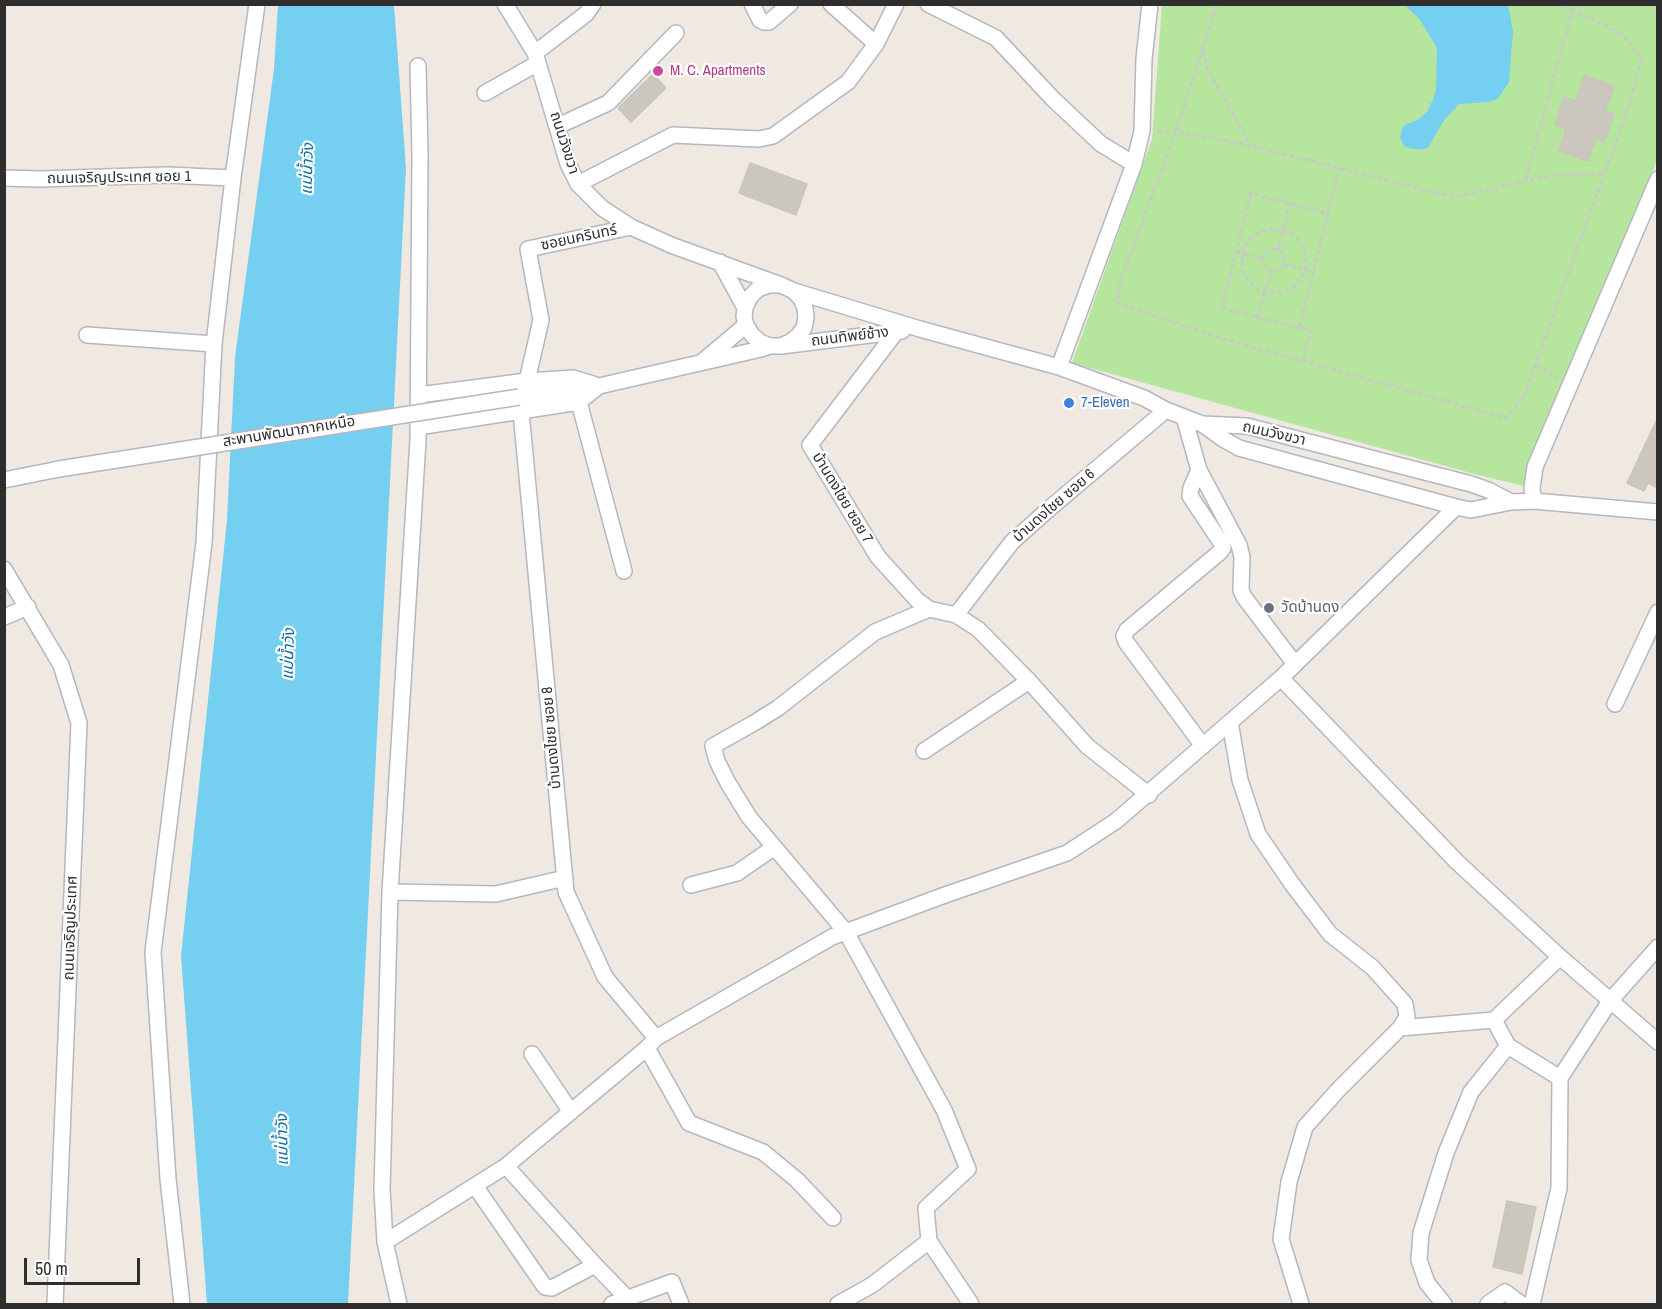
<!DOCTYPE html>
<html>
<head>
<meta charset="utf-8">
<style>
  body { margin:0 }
  #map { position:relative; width:1662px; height:1309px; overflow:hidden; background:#efe9e1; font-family:"Archivo Narrow",sans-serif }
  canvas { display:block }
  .frame { position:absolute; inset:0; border:6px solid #2e2e2e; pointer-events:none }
  .scale { position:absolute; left:24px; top:1258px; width:116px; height:27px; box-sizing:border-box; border:3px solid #2e2e2e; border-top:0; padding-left:8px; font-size:18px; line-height:21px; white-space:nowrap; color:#2e2e2e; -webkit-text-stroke:4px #fff; paint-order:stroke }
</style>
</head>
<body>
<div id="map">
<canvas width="1662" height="1309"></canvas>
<div class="frame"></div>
<div class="scale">50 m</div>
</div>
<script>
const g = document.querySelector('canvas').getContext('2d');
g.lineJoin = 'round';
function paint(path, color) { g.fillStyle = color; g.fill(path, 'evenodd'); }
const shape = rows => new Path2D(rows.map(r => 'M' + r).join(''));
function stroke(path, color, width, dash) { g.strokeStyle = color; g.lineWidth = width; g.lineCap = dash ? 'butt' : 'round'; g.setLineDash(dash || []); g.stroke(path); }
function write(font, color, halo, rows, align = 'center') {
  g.font = font + ' "Archivo Narrow","Noto Sans Thai",sans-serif'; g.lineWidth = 4.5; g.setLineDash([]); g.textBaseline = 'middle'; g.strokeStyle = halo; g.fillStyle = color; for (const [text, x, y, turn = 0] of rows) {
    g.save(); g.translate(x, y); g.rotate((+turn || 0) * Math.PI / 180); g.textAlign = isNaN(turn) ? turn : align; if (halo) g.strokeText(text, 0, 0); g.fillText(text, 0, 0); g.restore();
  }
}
paint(shape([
  [1162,5,1657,5,1657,160,1532,488,1478,475,1072,363,1152,139]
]), '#b6e59e');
paint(shape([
  [278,5,394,5,406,168,348,1304,207,1304,181,956,227,520,235,357,274,69],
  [1405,5,1507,5,1509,9,1513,32,1509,82,1498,99,1488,102,1459,104,1444,120,1428,148,1420,150,1405,147,1400,138,1403,126,1419,119,1427,112,1433,99,1436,89,1437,48,1420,20]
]), '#75cff0');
const building = shape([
  [653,74,666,88,631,122,618,108,653,74],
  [1584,75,1614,86,1605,111,1614,114,1604,142,1596,139,1588,161,1559,151,1566,129,1555,125,1564,97,1576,101,1584,75],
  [750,163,807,184,796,215,739,193,750,163],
  [1658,417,1658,488,1648,483,1644,491,1627,483,1658,417],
  [1507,1201,1536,1207,1522,1274,1493,1267,1507,1201]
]);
paint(building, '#cbc7bf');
stroke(building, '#cbc5ba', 1.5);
const minor = shape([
  [505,4,535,53,568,164,578,184,602,208,631,227,671,245,781,285],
  [752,4,760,20,764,22,769,22,790,4],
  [831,4,876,44],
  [928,4,996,38,1053,99,1101,144,1134,164],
  [535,53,586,14,593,4],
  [485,93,538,63],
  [558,126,608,103,676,33],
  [4,178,40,179,167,175,233,178],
  [578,184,673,135,759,139,773,136,848,82,876,44,896,4],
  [720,262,745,308],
  [794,291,920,329,1059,367,1144,398,1166,410,1202,424,1247,426,1471,484,1488,490,1511,502,1534,501,1658,512],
  [896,332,810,445,878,557,917,600,929,609,956,615,978,629,1029,681,1087,746,1149,795],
  [87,335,214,344],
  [781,346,790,342,798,336,804,328,806,318,805,308,801,299,794,291,781,285,769,285,758,289,750,297,745,308,744,317,746,325,752,335,760,342,770,346,781,346,902,331],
  [702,362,746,325],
  [1059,367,1134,164,1142,131,1144,59,1150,4],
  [527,381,541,320,528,249,631,227],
  [419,395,527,381,573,378,593,384],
  [519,397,599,386,761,349,770,346],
  [579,402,624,571],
  [521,412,566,892,605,977,656,1038],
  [1184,417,1199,470,1191,488,1190,496,1222,544,1223,548,1220,552,1127,630,1124,636,1126,642,1203,746],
  [1202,424,1223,439,1239,448,1456,507,1471,510,1511,502],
  [418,427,579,402,599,386],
  [1199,470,1239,545,1242,557,1241,590,1244,597,1295,664],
  [4,480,59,469],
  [1534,501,1532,488,1535,467,1658,179],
  [4,569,61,665,79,723,55,1304],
  [929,609,875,632,778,708,754,723,713,746,717,761,728,783,749,817,846,932,944,1110,968,1169,926,1208,929,1241],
  [956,615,1012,542,1050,508,1166,410],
  [4,617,28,607],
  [1281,678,1457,862,1560,957,1658,1042],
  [1615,704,1658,612],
  [1230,722,1240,780,1258,834,1292,884,1330,934,1373,968,1405,1004,1407,1017,1400,1028,1338,1090,1305,1127,1289,1182,1281,1239,1301,1304],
  [924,751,1029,681],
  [691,885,737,873,773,848],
  [390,892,496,894,565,878],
  [1494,1020,1508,1046,1560,1078],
  [1400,1028,1494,1020,1560,957],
  [647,1048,689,1123,763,1152,797,1180,833,1218],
  [532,1054,571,1112],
  [506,1166,595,1265,628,1299],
  [475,1186,545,1287,552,1288,595,1265],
  [385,1242,506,1166,647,1048,656,1038,832,937,945,895,1067,853,1116,821,1281,678,1456,507],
  [182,1304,168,1179,153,952,204,543,214,344,233,178,257,4],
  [399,1304,385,1242,382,1190,390,892,418,440,420,155,418,66],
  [612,1304,672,1282,681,1304],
  [838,1304,872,1285,929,1241,971,1304],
  [1444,1304,1427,1283,1419,1260,1421,1233,1446,1153,1471,1092,1508,1046],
  [1488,1304,1505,1292,1521,1304],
  [1532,1304,1559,1188,1560,1078,1610,1001,1658,947]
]);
stroke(minor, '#b4b7c1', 18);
stroke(shape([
  [1217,4,1176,132,1119,285,1117,303,1217,337,1506,418,1524,396,1627,111,1642,58,1624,36,1606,25,1558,4],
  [1203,51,1208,70,1251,146],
  [1157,132,1176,132,1244,144,1453,197,1483,191,1526,180,1559,175,1604,174],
  [1526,180,1572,11],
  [1328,214,1339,168],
  '1242 261a32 32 0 1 1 64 0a32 32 0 1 1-64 0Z',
  '1263 260a11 11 0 1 1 22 0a11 11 0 1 1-22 0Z',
  [1278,250,1289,203],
  [1236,252,1263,258],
  [1284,265,1314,271],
  [1257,318,1271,271],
  [1299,328,1222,308,1251,193,1328,214,1299,328,1311,331,1303,361],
  [1536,365,1558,379]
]), '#c9c9c9', 3, [4.5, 3]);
stroke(minor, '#fff', 15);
const minorBridge = shape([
  [59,469,519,397]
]);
stroke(minorBridge, '#b4b7c1', 18, []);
stroke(minorBridge, '#fff', 15);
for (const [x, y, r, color] of [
  [658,71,6,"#d1479c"],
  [1069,403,6,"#3f7fe0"],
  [1269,608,6,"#6b7280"]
]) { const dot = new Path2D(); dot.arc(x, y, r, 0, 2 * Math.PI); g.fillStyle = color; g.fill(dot); stroke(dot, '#fff', 2); }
write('15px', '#b23c85', '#fff', [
  ["M. C. Apartments",670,71]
], 'left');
write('15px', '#2e2e2e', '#fff', [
  ["ถนนวังขวา",564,143,72],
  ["ถนนเจริญประเทศ ซอย 1",119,178,-1],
  ["ซอยนครินทร์",579,238,-12],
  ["ถนนทิพย์ช้าง",850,337,-7],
  ["สะพานพัฒนาภาคเหนือ",289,432,-9],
  ["ถนนวังขวา",1274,434,13],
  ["บ้านดงไชย ซอย 7",842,498,59],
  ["บ้านดงไชย ซอย 6",1054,506,-41],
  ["บ้านดงไชย ซอย 8",552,738,-95],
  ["ถนนเจริญประเทศ",71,928,-88]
]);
write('15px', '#366cbe', '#fff', [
  ["7-Eleven",1081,403]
], 'left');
write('15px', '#5b616d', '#fff', [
  ["วัดบ้านดง",1281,608]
], 'left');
write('italic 16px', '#0d6fa3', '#fff', [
  ["แม่น้ำวัง",308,169,-88],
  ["แม่น้ำวัง",289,654,-88],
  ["แม่น้ำวัง",283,1140,-91]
]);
</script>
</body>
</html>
